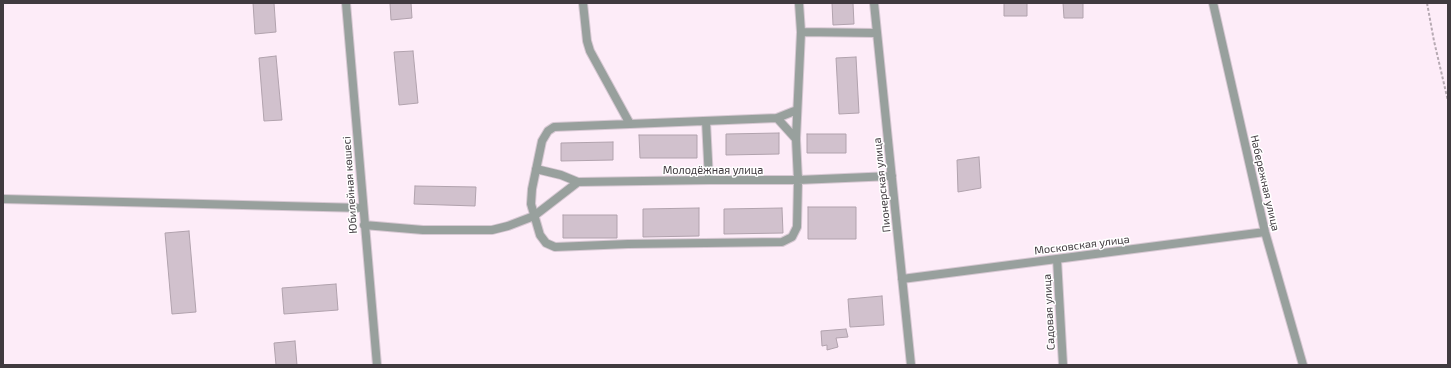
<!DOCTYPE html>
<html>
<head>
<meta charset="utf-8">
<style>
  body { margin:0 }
  #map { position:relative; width:1451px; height:368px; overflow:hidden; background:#fdecf8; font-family:"Exo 2",sans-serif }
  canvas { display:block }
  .frame { position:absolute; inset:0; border:4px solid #403a3f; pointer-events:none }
</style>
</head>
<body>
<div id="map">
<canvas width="1451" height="368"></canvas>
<div class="frame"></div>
</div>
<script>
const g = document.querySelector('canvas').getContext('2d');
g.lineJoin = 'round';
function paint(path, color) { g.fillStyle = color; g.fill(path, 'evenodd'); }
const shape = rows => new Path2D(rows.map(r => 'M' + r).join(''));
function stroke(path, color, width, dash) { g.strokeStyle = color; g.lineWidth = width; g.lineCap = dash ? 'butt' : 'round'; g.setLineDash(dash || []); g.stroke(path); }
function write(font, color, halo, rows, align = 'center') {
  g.font = font + ' "Exo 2",sans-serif'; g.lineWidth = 3; g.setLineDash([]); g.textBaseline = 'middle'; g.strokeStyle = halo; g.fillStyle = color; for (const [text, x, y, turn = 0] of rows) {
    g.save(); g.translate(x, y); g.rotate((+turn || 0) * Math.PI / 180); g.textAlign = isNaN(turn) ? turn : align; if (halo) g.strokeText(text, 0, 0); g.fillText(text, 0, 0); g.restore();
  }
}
const building = shape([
  [253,3,274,3,276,32,255,34,253,3],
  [390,3,411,3,412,18,391,20,390,3],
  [832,3,853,3,854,24,833,25,832,3],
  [1004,3,1027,3,1027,16,1004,16,1004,3],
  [1063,3,1083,3,1083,18,1064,18,1063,3],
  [413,51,418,103,399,105,394,52,413,51],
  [276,56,282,120,264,121,259,58,276,56],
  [856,57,859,113,839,114,836,58,856,57],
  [779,133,779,154,726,155,726,134,779,133],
  [807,134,846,134,846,153,807,153,807,134],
  [639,135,697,135,697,158,640,158,639,135],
  [613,142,613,160,561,161,561,143,613,142],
  [979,157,981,188,958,192,957,160,979,157],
  [415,186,476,187,475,206,414,204,415,186],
  [808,207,856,207,856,239,808,239,808,207],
  [699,208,699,236,643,237,643,209,699,208],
  [782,208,783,233,724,234,724,209,782,208],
  [563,215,617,215,617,238,563,238,563,215],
  [189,231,196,312,172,314,165,233,189,231],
  [336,284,338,310,284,314,282,288,336,284],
  [882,296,884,325,850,327,848,299,882,296],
  [846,329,848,337,836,338,838,347,827,350,827,345,822,346,821,331,846,329],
  [295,341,297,365,276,365,274,343,295,341]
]);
paint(building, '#d1c1cd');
stroke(building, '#b1a2ad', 1);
const minor = shape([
  [346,3,377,365],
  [583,3,587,41,590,51,630,124,777,118,797,110],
  [799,3,801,32],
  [874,3,911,365],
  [1213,3,1265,232,1303,365],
  [777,118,796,139],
  [706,121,709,180],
  [630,124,554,127,548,131,542,141,532,189,531,204,540,235,546,243,555,247,628,244,782,242,792,237,797,227,798,180,796,139,801,32,877,33],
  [536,169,561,175,578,182,709,180,798,180,892,176],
  [3,199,363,208],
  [364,225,423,230,492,230,508,226,534,216,578,182],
  [1057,259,1063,365],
  [902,279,1265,232]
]);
stroke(minor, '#d7c8d3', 10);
stroke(shape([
  [1427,3,1434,41,1448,101]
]), '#b7aab3', 2, [3, 2]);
stroke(minor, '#98a09d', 8);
write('11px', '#403a3f', '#fff', [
  ["Молодёжная улица",713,170],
  ["Набережная улица",1265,183,77],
  ["Юбилейная көшесі",350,185,-94],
  ["Пионерская улица",882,185,-96],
  ["Московская улица",1082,245,-7],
  ["Садовая улица",1049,312,-93]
]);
</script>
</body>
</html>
